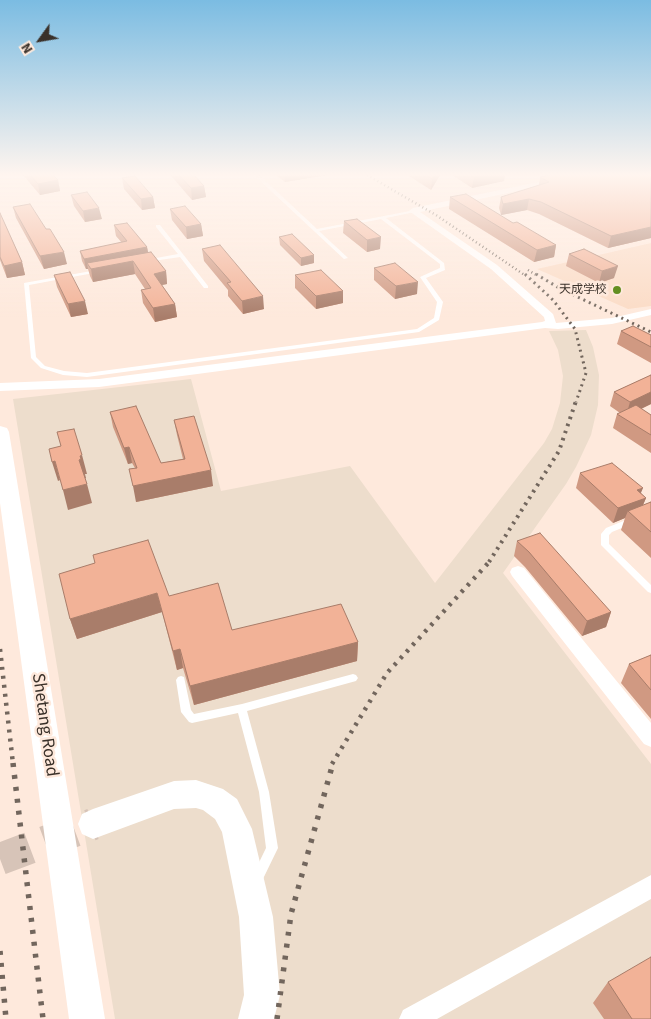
<!DOCTYPE html>
<html>
<head>
<meta charset="utf-8">
<style>
  body { margin:0 }
  #map { position:relative; width:651px; height:1019px; overflow:hidden; background:#fee9dc; font-family:"Source Sans 3",sans-serif }
  canvas { display:block }
  .north { position:absolute; left:15px; top:15px; width:50px; height:50px; -webkit-text-stroke:4px #fee9dc; paint-order:stroke; rotate:238deg; font-size:14px; font-weight:700; line-height:20px; text-align:center; color:#3a312a }
  .north::after { content:''; display:block; margin:auto; width:18px; height:22px; background:#3a312a; clip-path:polygon(50% 0,100% 100%,50% 72%,0 100%) }
</style>
</head>
<body>
<div id="map">
<canvas width="651" height="1019"></canvas>
<div class="north">N</div>
</div>
<script>
const g = document.querySelector('canvas').getContext('2d');
g.lineJoin = 'round';
function paint(path, color) { g.fillStyle = color; g.fill(path, 'evenodd'); }
const shape = rows => new Path2D(rows.map(r => 'M' + r).join(''));
function stroke(path, color, width, dash) { g.strokeStyle = color; g.lineWidth = width; g.lineCap = dash ? 'butt' : 'round'; g.setLineDash(dash || []); g.stroke(path); }
function write(font, color, halo, rows, align = 'center') {
  g.font = font + ' "Source Sans 3","Noto Sans SC",sans-serif'; g.lineWidth = 5; g.setLineDash([]); g.textBaseline = 'middle'; g.strokeStyle = halo; g.fillStyle = color; for (const [text, x, y, turn = 0] of rows) {
    g.save(); g.translate(x, y); g.rotate((+turn || 0) * Math.PI / 180); g.textAlign = isNaN(turn) ? turn : align; if (halo) g.strokeText(text, 0, 0); g.fillText(text, 0, 0); g.restore();
  }
}
paint(shape([
  [586,330,593,347,599,375,598,405,591,435,576,467,566,484,503,573,651,764,651,1019,115,1019,13,399,191,379,221,491,350,466,435,583,544,443,552,429,560,403,563,376,558,350,549,331]
]), '#edddcc');
paint(shape([
  [651,243,651,306,628,309,537,269]
]), '#fbdbc5');
stroke(shape([
  [0,859,93,824]
]), '#d7c4b8', 32, [32, 16]);
paint(shape([
  [254,175,259,175,317,229,415,210,415,212,386,218,444,263,445,270,426,278,443,302,439,320,419,332,87,377,63,375,41,368,31,358,24,283,97,270,99,271,99,272,29,285,36,357,45,366,64,371,87,373,417,329,434,318,437,302,420,277,440,268,440,264,381,219,319,231,348,258,344,259,254,175],
  [156,225,160,225,208,286,208,288,204,288,180,257,146,262,146,260,178,254,156,227,156,225],
  [651,510,651,516,612,532,609,535,609,544,651,585,651,593,648,592,601,545,601,534,606,528,651,510],
  [353,674,356,675,358,678,356,681,247,711,269,792,278,848,261,883,257,885,253,883,251,879,266,848,259,792,238,713,192,723,189,722,181,712,176,680,178,677,181,676,184,677,191,710,194,714,242,704,353,674]
]), '#fff');
paint(shape([
  [573,175,590,175,420,212,497,265,553,314,556,323,612,318,651,309,651,315,612,324,558,329,545,328,99,387,0,391,0,383,99,379,542,322,545,321,544,317,491,269,409,211,413,208,573,175],
  [518,566,524,568,651,723,651,747,644,744,512,576,510,572,512,568,518,566],
  [651,875,651,899,437,1019,399,1019,403,1010,651,875]
]), '#fff');
paint(shape([
  [0,426,7,428,9,432,105,1019,69,1019,0,503,0,426],
  [196,780,223,789,237,799,252,829,273,917,280,995,274,1019,238,1019,244,995,239,917,222,832,215,819,203,810,196,808,174,809,93,839,82,834,78,824,82,814,93,809,174,781,196,780]
]), '#fff');
stroke(shape([
  [367,175,436,215,526,276],
  [528,270,538,276]
]), '#72665d', 2.5, [1, 3]);
stroke(shape([
  [525,274,553,300,575,329,586,373,576,402],
  [536,274,559,288,651,332]
]), '#72665d', 3, [2, 4]);
stroke(shape([
  [489,562,559,451,576,401]
]), '#72665d', 4, [2.5, 5]);
stroke(shape([
  [0,649,13,764],
  [332,764,387,673,491,560]
]), '#72665d', 4.5, [3, 6]);
stroke(shape([
  [13,763,43,1019],
  [0,951,6,1019],
  [277,1019,291,914,333,763]
]), '#72665d', 5.5, [4, 8]);
paint(shape([
  [23,175,53,175,58,180,60,191,40,195],
  [171,175,194,175,204,186,206,197,192,200,172,177],
  [276,175,327,175,285,182],
  [409,175,440,175,431,190,409,176],
  [452,175,505,175,504,181,472,188],
  [651,175,651,238,608,248,539,214,527,210,501,215,499,208,501,197,539,185,540,177],
  [122,178,153,197,155,208,142,210,124,189],
  [71,195,102,219,85,222,74,206],
  [450,197,513,223,556,245,554,257,534,262,449,209],
  [13,207,67,264,44,269,16,218],
  [170,209,201,224,203,236,187,239,172,220],
  [0,213,22,262,25,275,7,278,0,260],
  [344,221,380,249,367,252,343,233],
  [114,225,147,247,148,252,166,271,167,284,162,285,175,304,177,317,155,322,143,303,141,290,145,289,135,274,93,282,90,276,88,269,86,269,82,261,80,251,122,243,116,236],
  [279,237,314,255,314,263,301,266,280,245],
  [202,249,264,309,243,314,228,296,228,290,204,261],
  [584,249,614,278,599,283,566,266,569,254],
  [374,268,417,294,395,299,374,280],
  [54,275,88,314,71,317,57,287],
  [295,275,343,291,343,303,316,309,295,288],
  [621,331,651,335,651,363,617,344],
  [651,375,651,404,641,409,651,415,651,453,613,428,617,414,620,413,610,406,614,392],
  [110,412,161,463,183,459,177,435,174,420,213,486,136,502,135,468,132,463,128,464,113,427],
  [580,473,641,493,646,498,643,505,651,502,651,558,621,530,625,518,613,523,576,488],
  [517,541,611,612,606,627,582,636,525,567,514,556],
  [169,596,232,630,358,642,357,661,194,705,183,668,177,670,162,612,77,639,70,619],
  [651,655,651,719,621,683,629,664],
  [608,982,651,1019,604,1019,593,1003]
]), '#d09982');
paint(shape([
  [285,175,327,175,285,182],
  [435,175,440,175,431,190,432,179],
  [480,175,505,175,504,181,472,188,474,177],
  [58,180,60,191,40,195,38,184],
  [204,186,206,197,192,200,191,188],
  [153,197,155,208,142,210,141,199],
  [529,199,527,210,501,215,503,204],
  [99,208,102,219,85,222,83,211],
  [201,224,203,236,187,239,186,227],
  [651,227,651,238,608,248,611,236],
  [381,237,380,249,367,252,367,240],
  [556,245,554,257,534,262,537,250],
  [147,247,149,258,87,263,88,269,86,269,84,259],
  [64,252,67,264,44,269,40,256],
  [314,255,314,263,301,266,301,258],
  [133,261,135,274,93,282,91,269],
  [22,262,25,275,7,278,4,266],
  [618,266,614,278,599,283,602,271],
  [166,271,167,284,156,286,154,274],
  [418,282,417,294,395,299,396,286],
  [343,291,343,303,316,309,316,296],
  [263,296,264,309,243,314,242,301],
  [85,301,88,314,71,317,68,304],
  [175,304,177,317,155,322,153,308],
  [651,392,651,404,626,416,630,402],
  [129,447,132,463,128,464,124,448],
  [82,455,87,474,85,474,86,478,84,479,79,460,80,456],
  [55,461,60,480,58,481,52,462],
  [211,470,213,486,136,502,133,486],
  [87,484,92,503,68,510,63,490],
  [643,488,638,500,646,498,640,512,628,511,625,518,613,523,618,508,637,490],
  [157,593,162,612,77,639,70,619],
  [611,612,606,627,582,636,587,621],
  [358,642,357,661,194,705,190,686],
  [180,649,183,668,177,670,173,651]
]), '#a97d6a');
const building = shape([
  [30,175,53,175,58,180,38,184,30,175],
  [179,175,194,175,204,186,191,188,179,175],
  [426,175,435,175,432,179,426,175],
  [550,175,651,175,651,227,611,236,541,202,529,199,503,204,501,197,549,182,540,177,550,175],
  [135,176,153,197,141,199,122,178,135,176],
  [87,192,99,208,83,211,71,195,87,192],
  [466,194,513,223,517,222,556,245,537,250,450,197,466,194],
  [30,204,46,229,50,229,64,252,40,256,13,207,30,204],
  [185,206,201,224,186,227,170,209,185,206],
  [0,213,22,262,4,266,0,257,0,213],
  [357,219,381,237,367,240,344,221,357,219],
  [127,223,147,247,84,259,80,251,127,241,114,225,127,223],
  [292,234,314,255,301,258,279,237,292,234],
  [220,245,263,296,242,301,227,283,231,282,202,249,220,245],
  [584,249,618,266,602,271,569,254,584,249],
  [151,252,166,271,154,274,175,304,153,308,141,290,151,288,133,261,91,269,87,263,151,252],
  [395,263,418,282,396,286,374,268,395,263],
  [321,270,343,291,316,296,295,275,321,270],
  [70,272,85,301,68,304,54,275,70,272],
  [633,326,651,335,651,347,621,331,633,326],
  [651,375,651,392,630,402,614,392,651,375],
  [636,405,651,415,651,435,617,414,636,405],
  [136,406,161,463,185,459,174,420,194,416,211,470,133,486,129,469,137,468,129,447,124,448,110,412,136,406],
  [74,429,82,455,80,456,81,459,79,460,87,484,63,490,55,461,52,462,49,449,61,446,57,432,74,429],
  [612,463,643,488,637,490,646,498,618,508,580,473,612,463],
  [651,502,651,532,628,511,651,502],
  [540,533,611,612,587,621,529,552,517,541,540,533],
  [148,540,169,596,218,583,232,630,341,604,358,642,190,686,180,649,173,651,157,593,70,619,59,574,95,563,93,555,148,540],
  [651,655,651,690,629,664,651,655],
  [651,957,651,1019,632,1019,608,982,651,957]
]);
paint(building, '#f2b297');
stroke(building, '#a97d6a', 1);
const sky = g.createLinearGradient(0, 0, 0, 318);
sky.addColorStop(0, '#7bbce2');
sky.addColorStop(0.55, '#fff5ef');
sky.addColorStop(1, '#fff5ef00');
g.fillStyle = sky;
g.fillRect(0, 0, 651, 318);
for (const [x, y, r, color] of [
  [617,290,5,"#638e20"]
]) { const dot = new Path2D(); dot.arc(x, y, r, 0, 2 * Math.PI); g.fillStyle = color; g.fill(dot); stroke(dot, '#fee9dc', 2); }
write('12px', '#3a312a', '#fee9dc', [
  ["天成学校",607,290]
], 'right');
write('18px', '#3a312a', '#fee9dc', [
  ["Shetang Road",44,725,82]
]);
</script>
</body>
</html>
